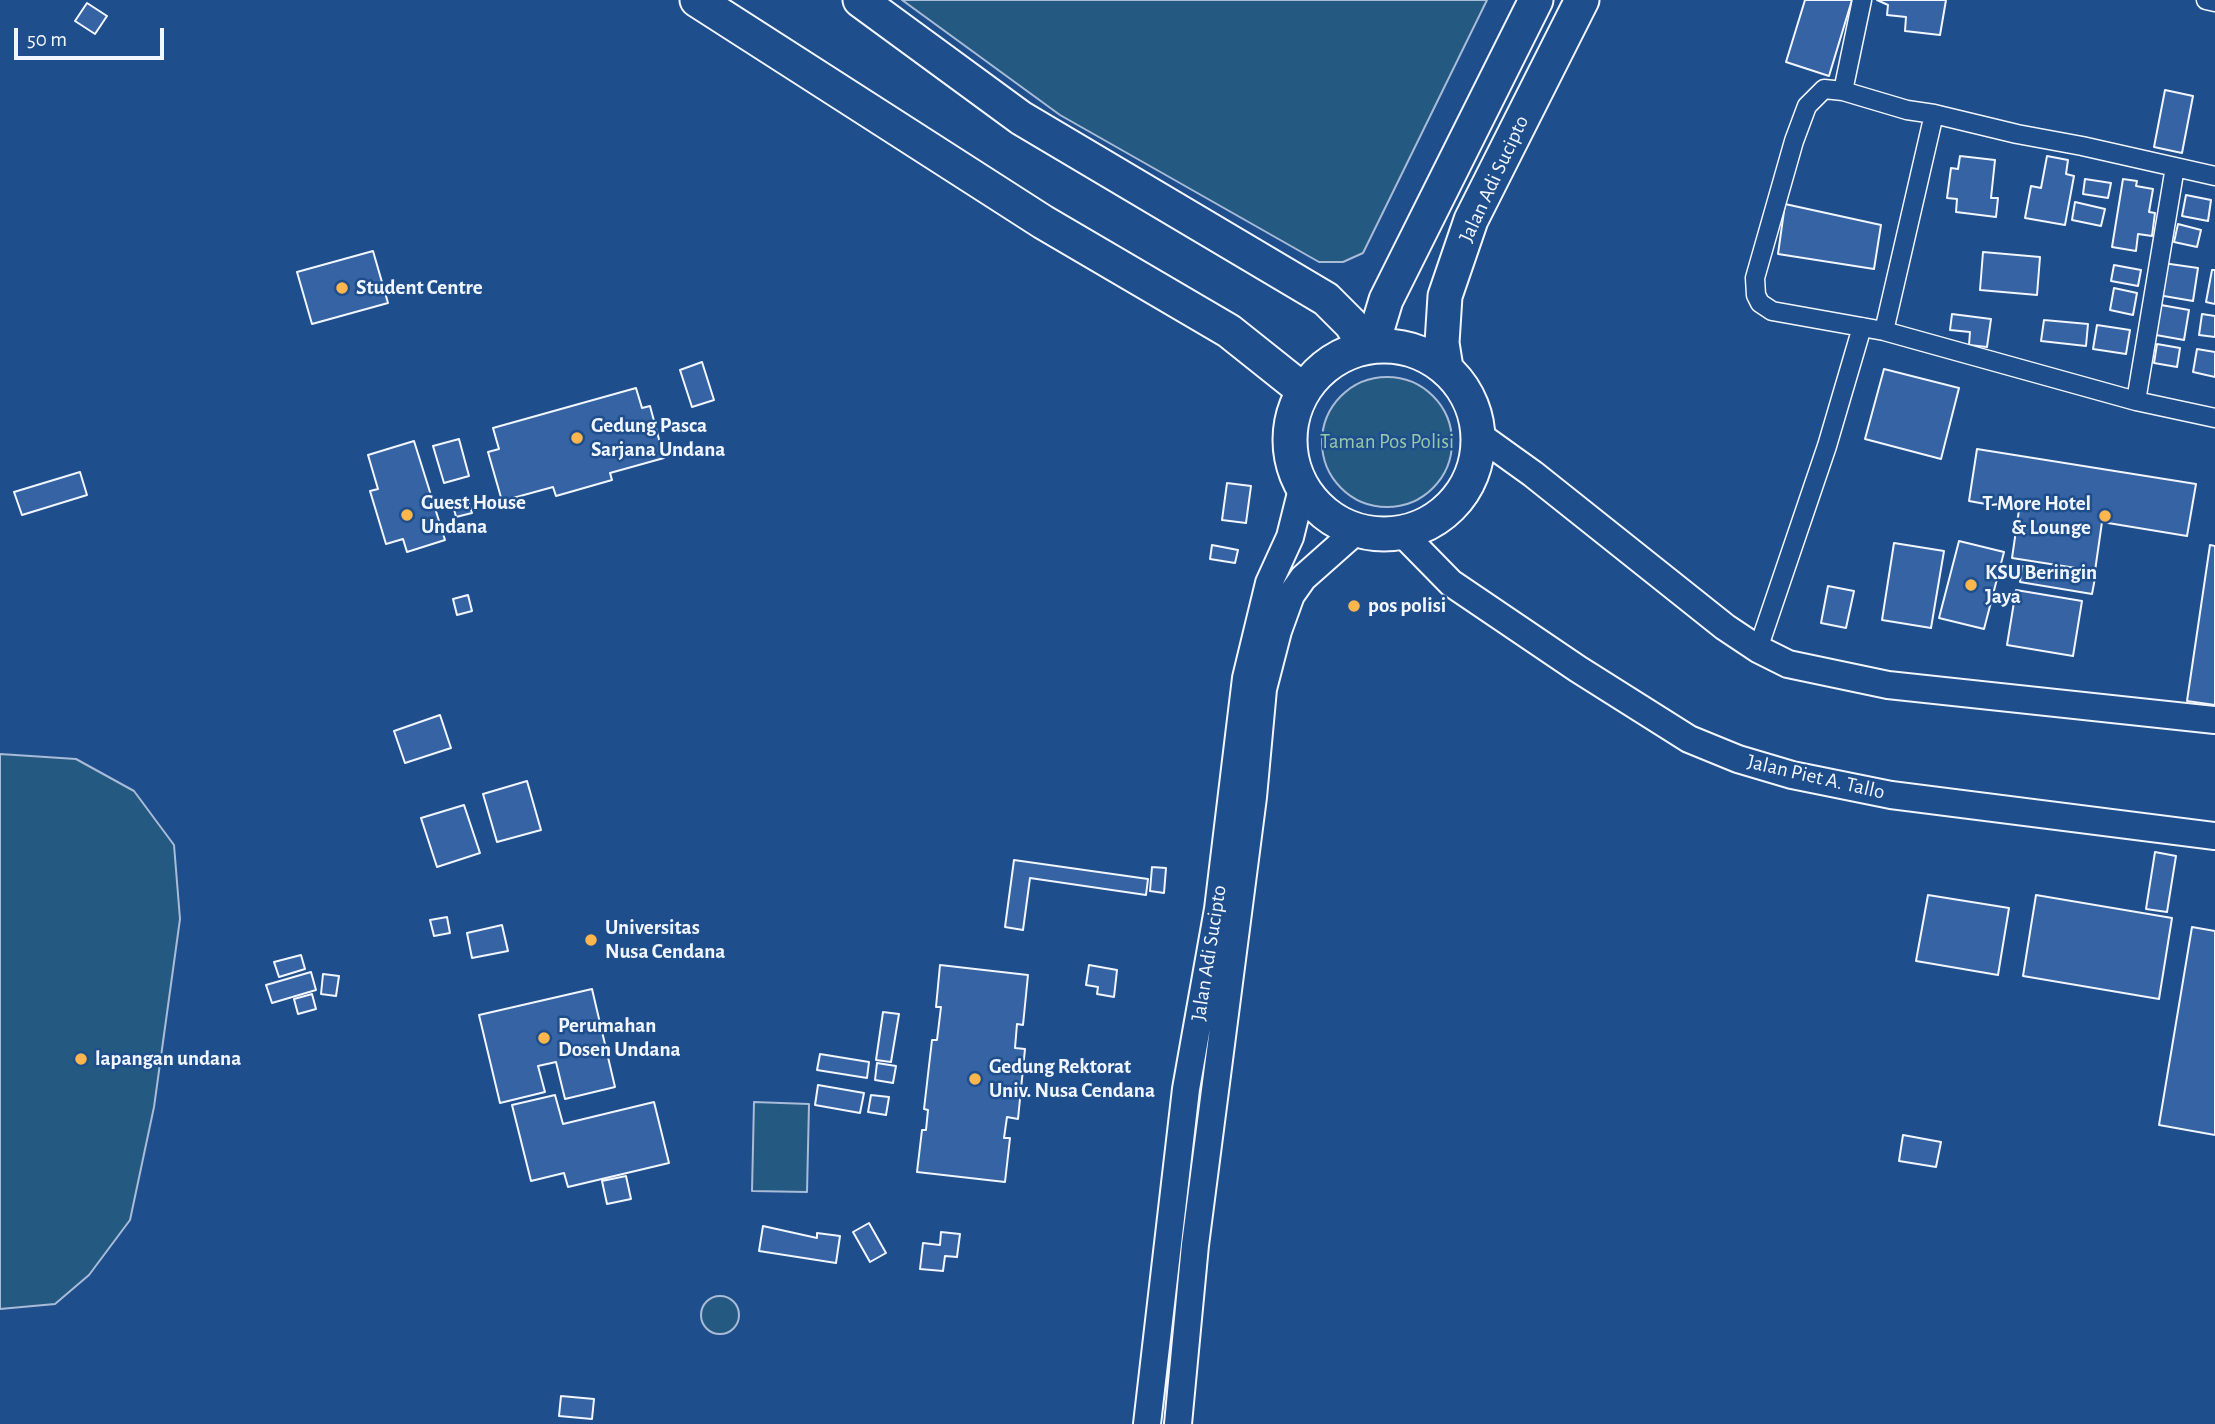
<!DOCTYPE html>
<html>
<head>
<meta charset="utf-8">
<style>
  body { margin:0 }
  #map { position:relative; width:2215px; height:1424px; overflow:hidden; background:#1f4e8c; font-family:"Alegreya Sans",sans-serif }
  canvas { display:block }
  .scale { position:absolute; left:14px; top:28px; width:150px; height:32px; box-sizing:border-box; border:4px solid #f2f6ff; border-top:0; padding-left:9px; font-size:21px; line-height:24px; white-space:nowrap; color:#f2f6ff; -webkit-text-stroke:5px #1f4e8c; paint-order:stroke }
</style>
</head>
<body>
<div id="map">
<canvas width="2215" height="1424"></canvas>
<div class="scale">50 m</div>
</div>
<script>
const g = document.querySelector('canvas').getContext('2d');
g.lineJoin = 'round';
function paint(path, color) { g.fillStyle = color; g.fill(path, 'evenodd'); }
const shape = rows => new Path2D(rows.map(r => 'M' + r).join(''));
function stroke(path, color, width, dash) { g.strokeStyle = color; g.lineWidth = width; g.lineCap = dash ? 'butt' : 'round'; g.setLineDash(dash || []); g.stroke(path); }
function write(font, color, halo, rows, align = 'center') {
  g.font = font + ' "Alegreya Sans",sans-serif'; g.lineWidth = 5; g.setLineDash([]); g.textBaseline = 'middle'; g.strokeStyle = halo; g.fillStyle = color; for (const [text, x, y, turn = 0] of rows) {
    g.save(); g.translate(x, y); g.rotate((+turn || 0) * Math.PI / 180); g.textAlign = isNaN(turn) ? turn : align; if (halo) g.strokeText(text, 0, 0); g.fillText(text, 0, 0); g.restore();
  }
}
const green = shape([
  [902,0,1487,0,1363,253,1343,262,1319,262,1060,115,902,0],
  '1322 442a65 65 0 1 1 130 0a65 65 0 1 1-130 0Z',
  [0,754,76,759,134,791,174,845,180,919,154,1107,130,1220,89,1275,55,1304,0,1309,0,754],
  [754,1102,809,1104,807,1192,752,1191,754,1102],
  '701 1315a19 19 0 1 1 38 0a19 19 0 1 1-38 0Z'
]);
paint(green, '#245a82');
stroke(green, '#a8bbd7', 2);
const building = shape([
  [1805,0,1852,0,1829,76,1786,62,1805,0],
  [1877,0,1946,0,1940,35,1905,31,1906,17,1887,15,1888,5,1877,0],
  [87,3,107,16,95,34,75,21,87,3],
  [2165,90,2193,96,2182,153,2154,147,2165,90],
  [1960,156,1995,160,1991,198,1998,198,1996,217,1956,212,1957,199,1947,198,1951,168,1958,169,1960,156],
  [2047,156,2068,160,2066,174,2074,176,2065,225,2025,218,2031,186,2041,188,2047,156],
  [2085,179,2111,183,2108,198,2083,194,2085,179],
  [2123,179,2137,181,2136,186,2153,189,2149,212,2155,213,2152,236,2138,234,2136,251,2112,247,2123,179],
  [2186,195,2211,200,2208,221,2182,216,2186,195],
  [2075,202,2105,209,2101,226,2072,220,2075,202],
  [1785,204,1881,225,1874,269,1778,254,1785,204],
  [2178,224,2201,230,2197,247,2174,242,2178,224],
  [373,251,388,303,312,324,297,272,373,251],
  [1983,252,2040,257,2037,295,1980,290,1983,252],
  [2163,263,2198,268,2193,301,2158,295,2163,263],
  [2114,265,2141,270,2138,286,2111,281,2114,265],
  [2212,270,2215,270,2215,304,2206,302,2212,270],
  [2114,288,2137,293,2133,315,2110,310,2114,288],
  [2161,305,2189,310,2184,340,2156,335,2161,305],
  [1952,314,1991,319,1987,347,1969,345,1970,332,1950,330,1952,314],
  [2202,314,2215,316,2215,337,2199,335,2202,314],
  [2044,320,2088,324,2086,346,2041,341,2044,320],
  [2097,325,2130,330,2126,354,2093,349,2097,325],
  [2157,344,2180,348,2177,367,2154,363,2157,344],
  [2197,349,2215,352,2215,377,2193,372,2197,349],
  [702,362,714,400,692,407,680,370,702,362],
  [1884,369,1959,388,1941,459,1865,439,1884,369],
  [636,388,642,408,650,406,664,458,610,473,612,480,556,496,553,487,502,501,488,452,499,449,493,428,636,388],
  [459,439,469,476,444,483,433,446,459,439],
  [414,441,445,540,407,552,403,539,386,544,370,491,378,489,368,455,414,441],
  [1977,449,2196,484,2187,536,2102,522,2095,571,2012,558,2019,510,1969,501,1977,449],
  [80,472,87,495,22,515,14,492,80,472],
  [1227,483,1251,486,1246,523,1222,520,1227,483],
  [467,497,472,513,456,517,452,501,467,497],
  [1959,541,2004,552,1984,629,1939,618,1959,541],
  [1894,543,1944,551,1931,628,1882,620,1894,543],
  [1212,545,1238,550,1235,563,1210,559,1212,545],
  [2210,545,2215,546,2215,705,2187,701,2210,545],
  [2022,566,2095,578,2092,594,2020,582,2022,566],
  [1828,586,1854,591,1846,628,1821,623,1828,586],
  [2016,590,2082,601,2073,656,2007,645,2016,590],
  [468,595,472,611,457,615,453,599,468,595],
  [440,715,451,748,405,763,394,731,440,715],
  [527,781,541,830,497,842,483,794,527,781],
  [464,805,480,853,437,867,421,818,464,805],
  [2155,852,2176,856,2167,912,2146,909,2155,852],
  [1014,860,1148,879,1146,895,1030,878,1023,930,1005,927,1014,860],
  [1152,867,1166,868,1164,893,1150,891,1152,867],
  [1928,895,2009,908,1998,975,1916,961,1928,895],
  [2036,895,2172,918,2159,999,2023,976,2036,895],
  [447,917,450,933,434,936,430,920,447,917],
  [502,925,508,951,472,958,467,933,502,925],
  [2192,927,2215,931,2215,1135,2159,1125,2192,927],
  [301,955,305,969,279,977,274,962,301,955],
  [940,965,1028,975,1023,1025,1017,1024,1015,1048,1025,1049,1018,1119,1007,1117,1004,1138,1010,1138,1005,1182,917,1172,922,1130,926,1130,928,1110,924,1109,932,1040,937,1040,941,1007,936,1007,940,965],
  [1089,965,1117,970,1114,997,1097,994,1098,987,1086,985,1089,965],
  [311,972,316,990,272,1003,266,985,311,972],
  [323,974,339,976,336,996,321,994,323,974],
  [592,989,615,1087,565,1099,556,1062,538,1066,545,1092,500,1103,479,1015,592,989],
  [312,994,316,1009,298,1014,294,999,312,994],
  [883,1012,899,1014,891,1062,876,1060,883,1012],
  [820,1054,869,1062,867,1078,817,1070,820,1054],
  [877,1063,896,1066,893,1083,875,1080,877,1063],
  [818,1085,864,1093,860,1113,815,1105,818,1085],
  [555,1095,563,1124,654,1102,669,1163,568,1187,564,1173,531,1181,512,1105,555,1095],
  [871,1095,889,1097,886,1115,868,1112,871,1095],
  [1903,1135,1941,1142,1936,1167,1899,1161,1903,1135],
  [626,1176,631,1199,607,1204,602,1181,626,1176],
  [869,1223,886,1253,870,1262,853,1232,869,1223],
  [763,1226,817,1238,817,1233,840,1236,836,1263,759,1251,763,1226],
  [941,1232,960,1234,957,1257,945,1256,943,1271,920,1269,923,1243,940,1245,941,1232],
  [561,1396,594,1399,592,1419,559,1416,561,1396]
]);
paint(building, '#3563a3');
stroke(building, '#f2f6ff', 2);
const street = shape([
  [2206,0,2215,2],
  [1843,91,1862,0],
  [1934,114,1884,331,1772,311,1760,303,1756,295,1755,278,1794,141,1807,106,1824,89,1843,91,1907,110,1934,114,2017,134,2082,146,2215,176],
  [1884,331,2136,401,2215,418],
  [2136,401,2175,167],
  [1758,649,1827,446,1862,327]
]);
const secondary = shape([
  [1480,436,1533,474,1725,627,1758,649,1788,664,1888,685,2215,720],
  [1402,533,1451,583,1578,669,1689,739,1738,759,1792,775,1891,795,2215,836],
  [1147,1424,1186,1089,1218,909,1246,678,1269,583,1290,537,1302,489],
  [1178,1424,1195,1245,1253,797,1263,689,1278,631,1291,595,1303,578,1356,531]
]);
const highway = shape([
  [697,0,1043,222,1229,331,1303,390],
  [860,0,1021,118,1326,299,1351,324,1365,347],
  '1290 440a94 94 0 1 1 188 0a94 94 0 1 1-188 0Z',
  [1372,346,1386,300,1536,0],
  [1446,368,1442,343,1445,296,1471,220,1582,0]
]);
stroke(street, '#f2f6ff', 21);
stroke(secondary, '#f2f6ff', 30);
stroke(highway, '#f2f6ff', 37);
stroke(street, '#1f4e8c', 18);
stroke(secondary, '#1f4e8c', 26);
stroke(highway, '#1f4e8c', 33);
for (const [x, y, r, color] of [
  [342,288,7,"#ffb74d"],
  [577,438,7,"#ffb74d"],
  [407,515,7,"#ffb74d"],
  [2105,516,7,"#ffb74d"],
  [1971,585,7,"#ffb74d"],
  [1354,606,7,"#ffb74d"],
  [591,940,7,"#ffb74d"],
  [544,1038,7,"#ffb74d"],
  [81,1059,7,"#ffb74d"],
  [975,1079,7,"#ffb74d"]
]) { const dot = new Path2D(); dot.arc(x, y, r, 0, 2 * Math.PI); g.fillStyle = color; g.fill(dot); stroke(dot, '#1f4e8c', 2.5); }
write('21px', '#f2f6ff', '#1f4e8c', [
  ["Jalan Adi Sucipto",1494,179,-65],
  ["Jalan Piet A. Tallo",1816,777,13],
  ["Jalan Adi Sucipto",1209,953,-81]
]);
write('bold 21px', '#f2f6ff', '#1f4e8c', [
  ["Student Centre",356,288],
  ["Gedung Pasca",591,426],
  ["Sarjana Undana",591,450],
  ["Guest House",421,503],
  ["Undana",421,527],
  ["T-More Hotel",2091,504,"right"],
  ["& Lounge",2091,528,"right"],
  ["KSU Beringin",1985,573],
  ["Jaya",1985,597],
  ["pos polisi",1368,606],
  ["Universitas",605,928],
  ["Nusa Cendana",605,952],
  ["Perumahan",558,1026],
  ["Dosen Undana",558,1050],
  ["lapangan undana",95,1059],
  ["Gedung Rektorat",989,1067],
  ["Univ. Nusa Cendana",989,1091]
], 'left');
write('21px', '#97c8a6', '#1f4e8c', [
  ["Taman Pos Polisi",1387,442]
]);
</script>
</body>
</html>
